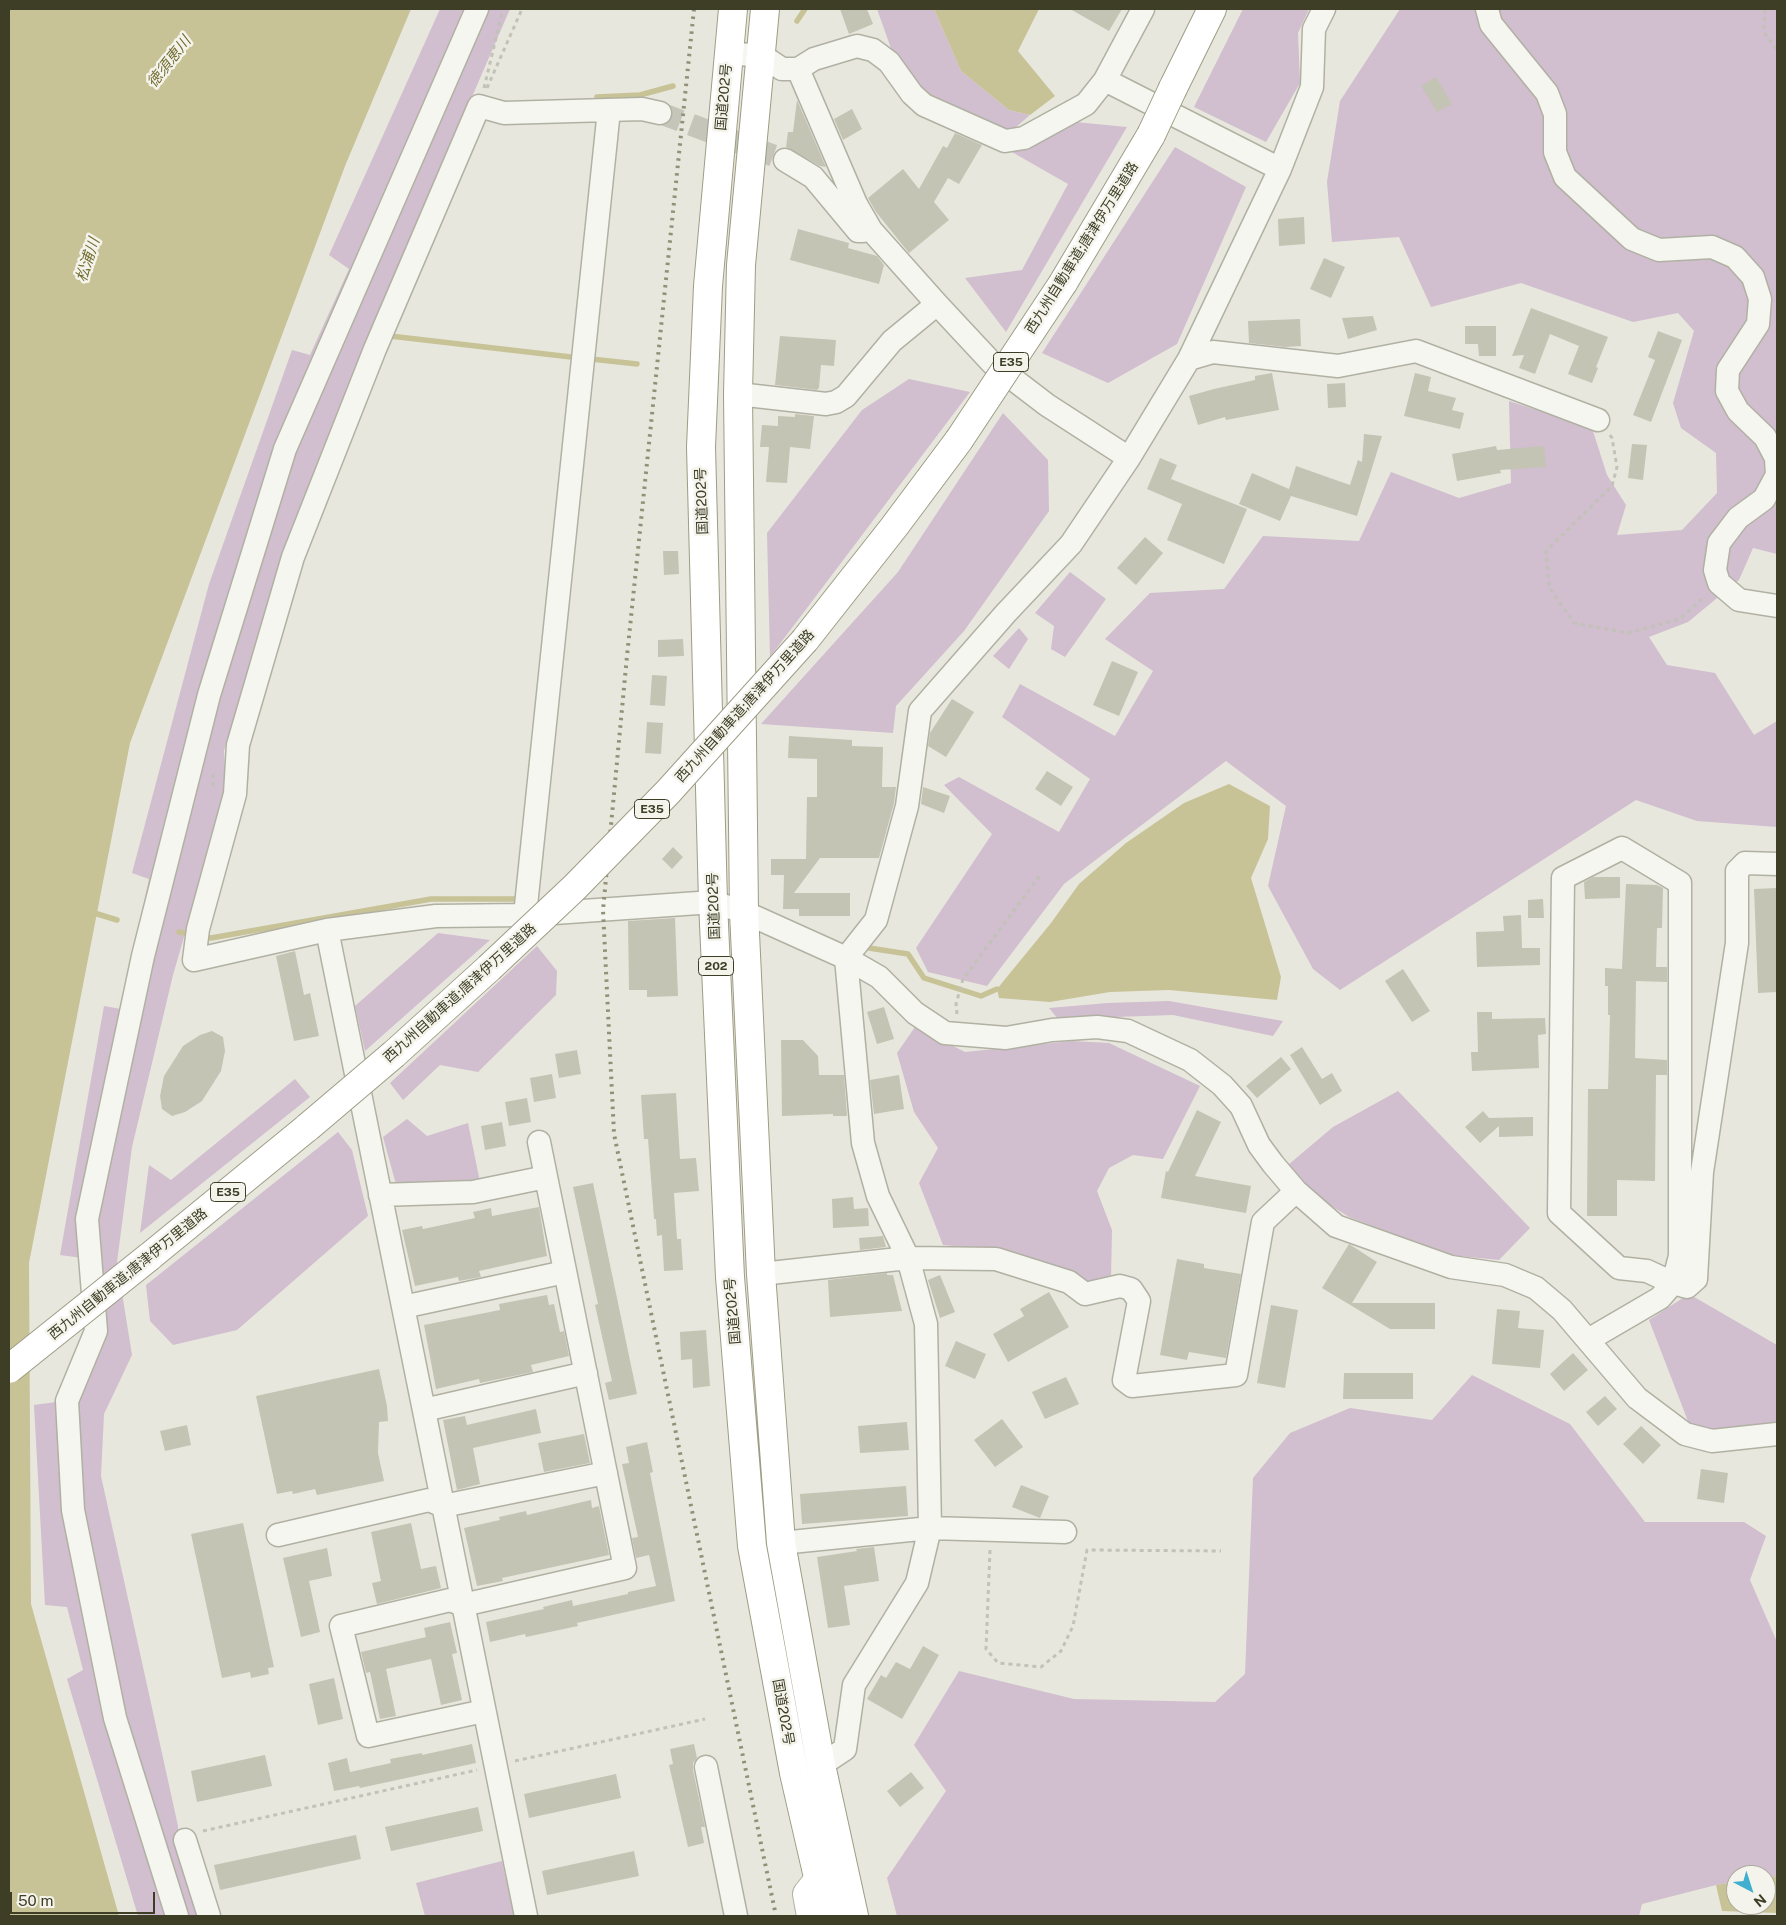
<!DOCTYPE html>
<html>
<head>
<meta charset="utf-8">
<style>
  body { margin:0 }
  #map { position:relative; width:1786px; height:1925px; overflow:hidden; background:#e7e7dd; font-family:"Public Sans",sans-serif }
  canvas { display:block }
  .frame { position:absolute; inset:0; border:10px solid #3e3e27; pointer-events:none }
  .north { position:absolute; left:1726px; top:1865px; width:50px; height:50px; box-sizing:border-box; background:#f5f4ec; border:1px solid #acab9d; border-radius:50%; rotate:140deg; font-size:14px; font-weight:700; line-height:20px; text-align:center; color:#3e3e27 }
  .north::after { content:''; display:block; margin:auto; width:18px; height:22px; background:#40afcf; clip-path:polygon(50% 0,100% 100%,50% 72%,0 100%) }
  .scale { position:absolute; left:10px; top:1892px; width:145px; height:22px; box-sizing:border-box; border:2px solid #3e3e27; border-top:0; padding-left:6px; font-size:15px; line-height:18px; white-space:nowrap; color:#3e3e27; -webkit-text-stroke:4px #f5f4ec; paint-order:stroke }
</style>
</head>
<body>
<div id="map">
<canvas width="1786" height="1925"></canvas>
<div class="frame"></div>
<div class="north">N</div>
<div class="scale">50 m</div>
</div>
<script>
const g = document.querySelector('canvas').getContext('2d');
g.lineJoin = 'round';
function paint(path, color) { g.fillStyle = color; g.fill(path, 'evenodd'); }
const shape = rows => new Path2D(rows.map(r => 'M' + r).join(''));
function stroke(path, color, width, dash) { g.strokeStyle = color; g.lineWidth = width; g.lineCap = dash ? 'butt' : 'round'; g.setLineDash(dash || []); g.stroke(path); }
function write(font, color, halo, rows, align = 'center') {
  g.font = font + ' "Public Sans","Noto Sans JP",sans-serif'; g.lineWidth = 5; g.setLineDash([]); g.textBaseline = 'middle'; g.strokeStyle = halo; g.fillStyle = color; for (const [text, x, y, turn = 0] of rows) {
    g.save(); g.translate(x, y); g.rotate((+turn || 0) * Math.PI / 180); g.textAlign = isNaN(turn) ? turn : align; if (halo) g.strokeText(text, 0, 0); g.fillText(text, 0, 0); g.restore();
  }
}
paint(shape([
  [440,9,510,9,365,344,277,574,224,751,226,792,173,975,132,1147,117,1262,132,1355,104,1414,101,1476,178,1826,178,1848,199,1916,138,1916,67,1679,83,1670,67,1607,45,1605,34,1405,71,1400,107,1332,97,1260,60,1255,104,1006,121,1009,149,879,132,873,209,584,292,350,310,355,349,269,329,255],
  [877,9,934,9,961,71,1009,110,1030,115,1009,133,922,96,893,54],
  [1243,9,1309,9,1298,33,1300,83,1266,142,1194,107],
  [1400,9,1777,9,1777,554,1753,548,1739,580,1688,622,1649,637,1667,665,1715,673,1754,735,1777,721,1777,827,1697,821,1636,800,1340,990,1313,969,1268,886,1286,806,1226,761,1064,884,987,986,928,972,916,948,992,834,944,785,959,777,1059,832,1090,779,1002,717,1020,684,1115,736,1153,671,1105,639,1150,593,1224,589,1263,536,1359,541,1391,472,1459,498,1511,483,1509,401,1592,428,1607,475,1626,505,1617,535,1682,530,1717,493,1716,453,1681,428,1673,403,1694,331,1678,313,1633,322,1521,283,1431,307,1399,237,1332,242,1327,182,1340,101],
  [1075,122,1127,127,1006,332,965,278,1022,270,1068,184,1012,152],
  [1175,147,1246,187,1177,344,1108,383,1042,353],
  [909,379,970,392,770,657,767,533,862,410],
  [1003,413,1048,460,1049,511,964,631,896,706,893,733,761,724,898,572],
  [1070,572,1106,599,1065,657,1051,649,1054,626,1035,613],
  [1019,628,1028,639,1009,669,993,656],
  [438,933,490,940,365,1051,355,1006],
  [537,946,557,971,556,995,478,1072,440,1065,403,1100,390,1083],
  [1169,1001,1283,1021,1273,1036,1173,1015,1058,1019,1049,1008,1108,1003],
  [915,1027,965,1052,1072,1041,1109,1043,1200,1086,1163,1159,1133,1155,1109,1168,1097,1191,1112,1230,1111,1278,1090,1286,995,1250,943,1245,919,1183,938,1148,914,1112,897,1053],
  [295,1079,310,1097,140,1233,149,1165,171,1180],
  [1398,1091,1530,1228,1499,1260,1449,1255,1349,1217,1308,1191,1288,1165,1333,1127],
  [407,1119,427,1136,468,1123,480,1182,397,1188,383,1137],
  [338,1132,352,1150,368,1216,237,1330,173,1345,150,1321,146,1285],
  [1689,1294,1777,1345,1777,1427,1718,1436,1691,1429,1649,1320],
  [1472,1375,1570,1424,1645,1522,1744,1522,1766,1536,1750,1580,1777,1642,1777,1876,1766,1878,1766,1875,1736,1875,1736,1882,1716,1885,1642,1904,1639,1916,897,1916,887,1878,946,1791,914,1745,959,1671,1074,1699,1215,1702,1245,1674,1253,1478,1290,1433,1350,1408,1432,1420],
  [502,1861,514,1916,425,1916,416,1883]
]), '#d1becf');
paint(shape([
  [9,9,411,9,345,166,130,743,29,1263,31,1604,119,1916,9,1916],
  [934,9,1039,9,1018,51,1055,96,1030,115,1009,110,961,71],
  [1229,784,1270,806,1268,839,1251,878,1281,977,1277,1000,1169,990,1110,992,1050,1002,999,998,997,989,1051,923,1079,884,1126,843,1184,803],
  [1777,1876,1777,1913,1722,1911,1716,1885,1736,1882,1736,1905,1766,1905,1766,1878]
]), '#c8c297');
stroke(shape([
  [797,21,805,9],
  [597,97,640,95,673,86],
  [392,331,390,336,571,357],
  [591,359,637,364],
  [91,912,117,920],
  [179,932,192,934],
  [201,936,211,938,431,899,515,899],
  [869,948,908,954,924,978,981,996,997,989]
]), '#c8c297', 5.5);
paint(shape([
  [840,9,867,9,873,24,849,34],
  [1070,9,1122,9,1109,31],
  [1436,77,1452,104,1437,112,1421,86],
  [797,100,826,167,820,166,786,147,788,132,793,132],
  [852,109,862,129,843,140,834,119],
  [955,133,982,145,959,184,948,178,934,202,949,220,909,253,876,212,868,198,903,169,919,189,943,146,947,148],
  [1304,217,1305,244,1279,246,1278,219],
  [798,229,849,243,848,248,877,256,884,265,879,284,790,260],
  [1324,258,1345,267,1331,298,1310,289],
  [1531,308,1608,337,1596,367,1598,368,1592,383,1568,374,1579,346,1550,334,1535,374,1519,368,1524,355,1512,356],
  [1373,316,1377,330,1348,339,1342,318],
  [1300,319,1301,346,1285,347,1249,343,1248,321],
  [1465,326,1496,326,1496,356,1479,356,1478,344,1465,344],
  [1658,331,1682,340,1651,422,1633,415,1655,360,1648,357],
  [780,336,836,340,834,366,821,365,819,388,817,390,775,385],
  [1272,373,1279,410,1226,420,1225,417,1198,425,1189,396,1214,389,1255,380,1255,376],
  [1415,373,1431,377,1428,391,1456,398,1452,410,1464,413,1460,429,1404,416],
  [1345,383,1346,407,1328,408,1327,384],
  [795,414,814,416,810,449,790,447,787,483,766,482,769,447,760,447,762,425,778,426,778,416,795,417],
  [1364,434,1382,436,1357,516,1291,496,1280,521,1239,504,1252,473,1289,489,1296,466,1350,485,1358,460,1362,462],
  [1632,444,1647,445,1643,480,1628,478],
  [1496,446,1497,450,1544,446,1546,467,1500,470,1501,473,1457,481,1452,454],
  [1160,458,1177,465,1171,479,1247,509,1224,564,1167,540,1182,504,1147,489],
  [1145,537,1163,553,1136,585,1117,568],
  [663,551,678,551,679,574,664,575],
  [683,639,684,656,658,657,658,640],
  [1112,661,1138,672,1119,716,1093,705],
  [652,675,667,676,665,706,650,705],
  [952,699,974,712,946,757,928,746,930,733],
  [647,722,663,723,661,754,645,753],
  [789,736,852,740,852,746,883,747,882,787,896,787,894,803,879,858,820,858,794,893,850,893,850,916,799,916,799,909,783,909,784,875,771,875,771,859,806,859,807,797,817,797,817,759,788,758],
  [1047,771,1073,787,1061,806,1035,789],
  [923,787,950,796,944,813,921,804],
  [673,847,683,857,672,869,662,859],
  [1593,877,1620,877,1620,898,1585,899,1584,882],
  [1626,884,1657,885,1663,888,1662,928,1657,928,1656,967,1667,967,1667,982,1636,981,1635,1058,1667,1060,1667,1075,1656,1075,1655,1181,1617,1180,1617,1216,1587,1216,1588,1089,1608,1089,1610,1015,1608,1015,1608,986,1605,986,1605,968,1622,969],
  [1777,888,1777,992,1758,993,1754,889],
  [1543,899,1544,918,1528,918,1528,900],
  [1521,915,1522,948,1540,948,1540,965,1477,967,1476,932,1504,931,1503,916],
  [675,918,678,996,647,997,647,990,629,990,628,921],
  [295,951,304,995,310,993,319,1036,294,1041,276,956],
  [1403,969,1430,1011,1412,1022,1385,981],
  [884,1007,894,1039,877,1044,867,1012],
  [1477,1012,1492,1012,1492,1019,1545,1018,1546,1034,1538,1035,1539,1068,1472,1071,1471,1052,1478,1052],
  [212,1031,223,1037,225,1051,221,1071,202,1101,185,1112,172,1116,162,1109,160,1096,164,1076,183,1046,200,1035],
  [781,1040,803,1040,818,1056,819,1075,844,1075,847,1116,833,1116,833,1114,782,1116],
  [1302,1047,1322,1079,1332,1073,1342,1091,1320,1105,1290,1055],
  [577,1050,581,1074,559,1078,555,1054],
  [1281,1057,1291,1069,1257,1098,1246,1086],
  [552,1074,556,1098,534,1102,530,1078],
  [899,1075,904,1109,874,1114,870,1080],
  [676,1093,680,1159,696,1158,699,1191,674,1193,677,1239,681,1239,683,1270,664,1271,662,1235,657,1236,656,1219,654,1219,648,1139,644,1139,641,1095],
  [527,1098,531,1122,509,1126,505,1102],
  [1197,1110,1221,1122,1195,1176,1251,1186,1246,1213,1161,1198,1166,1171,1168,1172],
  [1483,1111,1489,1118,1533,1117,1533,1136,1499,1137,1499,1126,1480,1143,1465,1127],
  [502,1122,506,1146,485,1150,481,1126],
  [593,1183,637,1394,609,1400,605,1383,612,1381,595,1305,598,1304,573,1187],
  [853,1197,854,1209,868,1208,869,1226,833,1228,832,1199],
  [539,1207,547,1256,479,1271,481,1277,459,1281,458,1277,415,1286,402,1230,422,1226,423,1229,475,1218,473,1212,491,1208,492,1216],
  [883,1236,886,1247,860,1250,859,1238],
  [1349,1244,1377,1262,1352,1303,1435,1303,1435,1329,1390,1329,1322,1288],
  [1177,1259,1204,1264,1204,1268,1241,1274,1226,1358,1189,1352,1187,1360,1160,1355],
  [887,1273,887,1275,893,1275,902,1311,830,1317,828,1280],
  [940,1275,955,1312,940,1318,928,1280],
  [1049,1292,1069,1327,1008,1362,993,1334,1024,1316,1020,1309],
  [547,1295,549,1305,554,1304,560,1332,564,1331,569,1356,531,1365,533,1372,480,1383,479,1379,436,1389,424,1325,500,1310,499,1304],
  [1271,1305,1298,1310,1285,1388,1257,1383],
  [1497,1309,1520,1311,1518,1328,1544,1330,1540,1368,1492,1364],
  [706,1330,710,1386,693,1388,692,1359,681,1360,680,1332],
  [956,1341,986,1354,975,1379,945,1366],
  [1573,1353,1588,1370,1564,1391,1550,1374],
  [379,1369,387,1406,388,1421,379,1422,378,1453,384,1481,317,1495,315,1489,293,1494,292,1491,277,1494,256,1396],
  [1344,1373,1413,1373,1413,1399,1343,1399],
  [1066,1377,1079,1404,1045,1419,1032,1392],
  [1605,1396,1617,1409,1598,1426,1586,1412],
  [536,1409,541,1433,473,1448,480,1484,457,1490,443,1420,465,1416,467,1425],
  [1002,1419,1023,1447,995,1467,974,1440],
  [907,1422,909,1450,860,1453,858,1426],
  [187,1425,191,1445,165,1451,160,1431],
  [1641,1426,1661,1445,1643,1464,1623,1444],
  [584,1434,590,1463,544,1472,538,1443],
  [647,1442,653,1472,650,1473,675,1601,577,1623,578,1626,526,1637,525,1634,490,1642,486,1622,544,1609,543,1607,572,1600,573,1606,628,1594,628,1592,656,1586,649,1555,636,1558,632,1538,638,1537,622,1464,629,1463,626,1447],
  [1701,1469,1728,1473,1724,1503,1697,1499],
  [1021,1485,1049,1496,1040,1518,1012,1507],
  [906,1486,908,1516,802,1524,800,1494],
  [591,1500,592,1508,599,1506,609,1555,502,1578,503,1581,477,1586,464,1528,500,1520,499,1517,526,1511,527,1515],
  [243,1523,274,1667,268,1668,269,1674,251,1678,250,1672,222,1678,191,1534],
  [411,1523,421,1569,436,1566,441,1588,377,1604,372,1583,381,1581,371,1532],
  [874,1547,879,1581,844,1586,850,1625,828,1628,817,1557,857,1551,856,1549],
  [327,1548,332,1576,309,1581,320,1632,301,1637,283,1558],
  [450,1622,457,1653,452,1654,462,1700,441,1705,431,1659,386,1669,396,1716,380,1719,370,1672,366,1673,361,1652,426,1637,424,1628],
  [923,1646,939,1655,902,1719,867,1699,881,1675,886,1678,896,1662,910,1669],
  [334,1678,343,1719,318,1725,309,1684],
  [472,1744,476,1763,360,1788,359,1786,334,1791,328,1763,347,1758,350,1772,391,1763,390,1759,422,1753,422,1755],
  [694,1744,697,1758,693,1763,693,1770,705,1827,701,1827,704,1843,688,1847,669,1765,673,1764,670,1749],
  [265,1755,272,1786,197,1802,191,1771],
  [911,1772,924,1788,900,1807,887,1791],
  [616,1774,621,1798,529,1818,524,1794],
  [478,1807,483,1831,391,1851,385,1827],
  [356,1835,361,1859,220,1890,214,1865],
  [634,1851,639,1876,547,1895,542,1871]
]), '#c4c4b4');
stroke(shape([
  [660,113,785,160]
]), '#c5c5b9', 22, [22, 11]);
const minor = shape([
  [1487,9,1491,24,1547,93,1555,114,1555,152,1565,177,1632,239,1659,250,1712,247,1735,257,1753,277,1760,299,1758,324,1728,370,1727,391,1738,411,1765,437,1776,458,1777,475,1764,499,1738,518,1719,543,1715,570,1719,583,1739,600,1777,606],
  [728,54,761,55,782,69,798,69,814,59,857,46,873,50,889,62,912,94,924,105,1005,141,1024,138,1086,104,1105,80,1143,9],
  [798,69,856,204,871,230,937,304,992,363,1047,405,1129,458],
  [1105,80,1280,169],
  [660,113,642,109,504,113,479,106,375,349,293,557,238,745,235,794,198,929,194,960,327,930,436,916,525,915,713,902,744,912,846,958,879,977,915,1013,945,1033,1006,1038,1052,1030,1097,1027,1128,1031,1190,1060,1222,1085,1241,1106,1259,1145,1273,1164,1296,1191,1336,1226,1451,1267,1505,1275,1536,1288,1562,1310,1637,1398,1685,1434,1712,1441,1777,1434],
  [785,160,813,177,858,231,863,231],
  [1189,359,1213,352,1338,366,1416,351,1598,420],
  [738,394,826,404,836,402,846,396,892,341,937,304],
  [525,915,609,110],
  [327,930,526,1916],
  [380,1195,473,1192,546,1177],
  [761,1274,908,1258,996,1259,1069,1282,1085,1294,1120,1286,1131,1289,1139,1301,1124,1380,1132,1386,1236,1375,1263,1222,1296,1191],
  [403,1307,565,1272],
  [1588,1340,1660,1298,1673,1283,1680,1256,1680,883,1622,848,1563,878,1559,1213,1619,1268,1647,1271,1673,1283,1687,1287,1696,1279,1702,1172,1737,943,1737,871,1745,863,1777,864],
  [424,1410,586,1373],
  [278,1535,429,1500,443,1506,606,1473],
  [781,1543,930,1528,1065,1532],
  [484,1711,368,1736,341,1626,450,1600,463,1605,625,1568,539,1142],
  [821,1765,845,1749,854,1685,917,1583,930,1528,926,1324,908,1258,878,1196,863,1143,846,958,876,920,907,806,920,711,1006,613,1071,544,1129,458,1189,359,1280,169,1312,87,1314,29,1324,9],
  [706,1767,736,1916],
  [185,1840,209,1916],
  [177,1916,115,1718,73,1510,67,1401,96,1331,87,1219,143,956,209,695,285,449,477,9]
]);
const major = shape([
  [811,1916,807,1894,819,1879]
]);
const highway = shape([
  [733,9,708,286,701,447,713,902,730,1277,752,1546,794,1773,827,1916],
  [765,9,741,265,738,394,744,912,761,1274,781,1543,821,1765,854,1916],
  [1173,88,1212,9],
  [1063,283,1151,135],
  [805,640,894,527,959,440],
  [394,1054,489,968],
  [149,1257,308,1127]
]);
stroke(minor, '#b1b1a3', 25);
stroke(major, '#b3b29c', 30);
stroke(highway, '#9e9d84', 30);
stroke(shape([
  [1765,9,1764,32,1777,50],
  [484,88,503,9],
  [487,88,522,9],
  [1610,435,1612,438,1617,467,1612,486,1546,551,1549,587,1574,623,1628,633,1680,619,1704,597],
  [213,786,213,770],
  [957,1014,956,1004,963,979,1041,874],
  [990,1550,986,1649,998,1663,1041,1667,1061,1651,1073,1626,1087,1550,1221,1551],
  [515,1761,705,1719],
  [203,1831,477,1770]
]), '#c2c2b8', 3, [4, 4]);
stroke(minor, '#f5f6f0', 22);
stroke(major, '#fff', 28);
stroke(highway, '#fff', 28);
stroke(shape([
  [694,9,627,656,603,910,614,1134,776,1916]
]), '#919177', 4, [2.5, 5]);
const highwayBridge = shape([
  [1151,135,1173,88],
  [959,440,1063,283],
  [489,968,574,888,668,792,805,640],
  [308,1127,394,1054],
  [9,1369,149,1257]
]);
stroke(highwayBridge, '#9e9d84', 30, []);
stroke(highwayBridge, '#fff', 28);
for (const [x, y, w] of [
  [1011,362,35],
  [652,809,35],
  [716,966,35],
  [228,1192,35]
]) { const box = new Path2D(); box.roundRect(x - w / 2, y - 9.5, w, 19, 4); g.fillStyle = '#f5f4ec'; g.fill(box); stroke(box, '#3e3e27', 1); }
write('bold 12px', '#3e3e27', null, [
  ["E35",1011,362],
  ["E35",652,809],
  ["202",716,966],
  ["E35",228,1192]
]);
write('14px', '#3e3e27', '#f5f4ec', [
  ["国道202号",724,97,-85],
  ["西九州自動車道;唐津伊万里道路",1082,248,-58],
  ["国道202号",702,501,-92],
  ["西九州自動車道;唐津伊万里道路",745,706,-48],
  ["国道202号",714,906,-92],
  ["西九州自動車道;唐津伊万里道路",460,993,-42],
  ["西九州自動車道;唐津伊万里道路",128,1274,-39],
  ["国道202号",733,1311,-95],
  ["国道202号",783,1712,80]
]);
write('italic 15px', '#726d31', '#f5f4ec', [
  ["徳須恵川",169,62,-52],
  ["松浦川",88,260,-72]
]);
</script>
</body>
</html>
